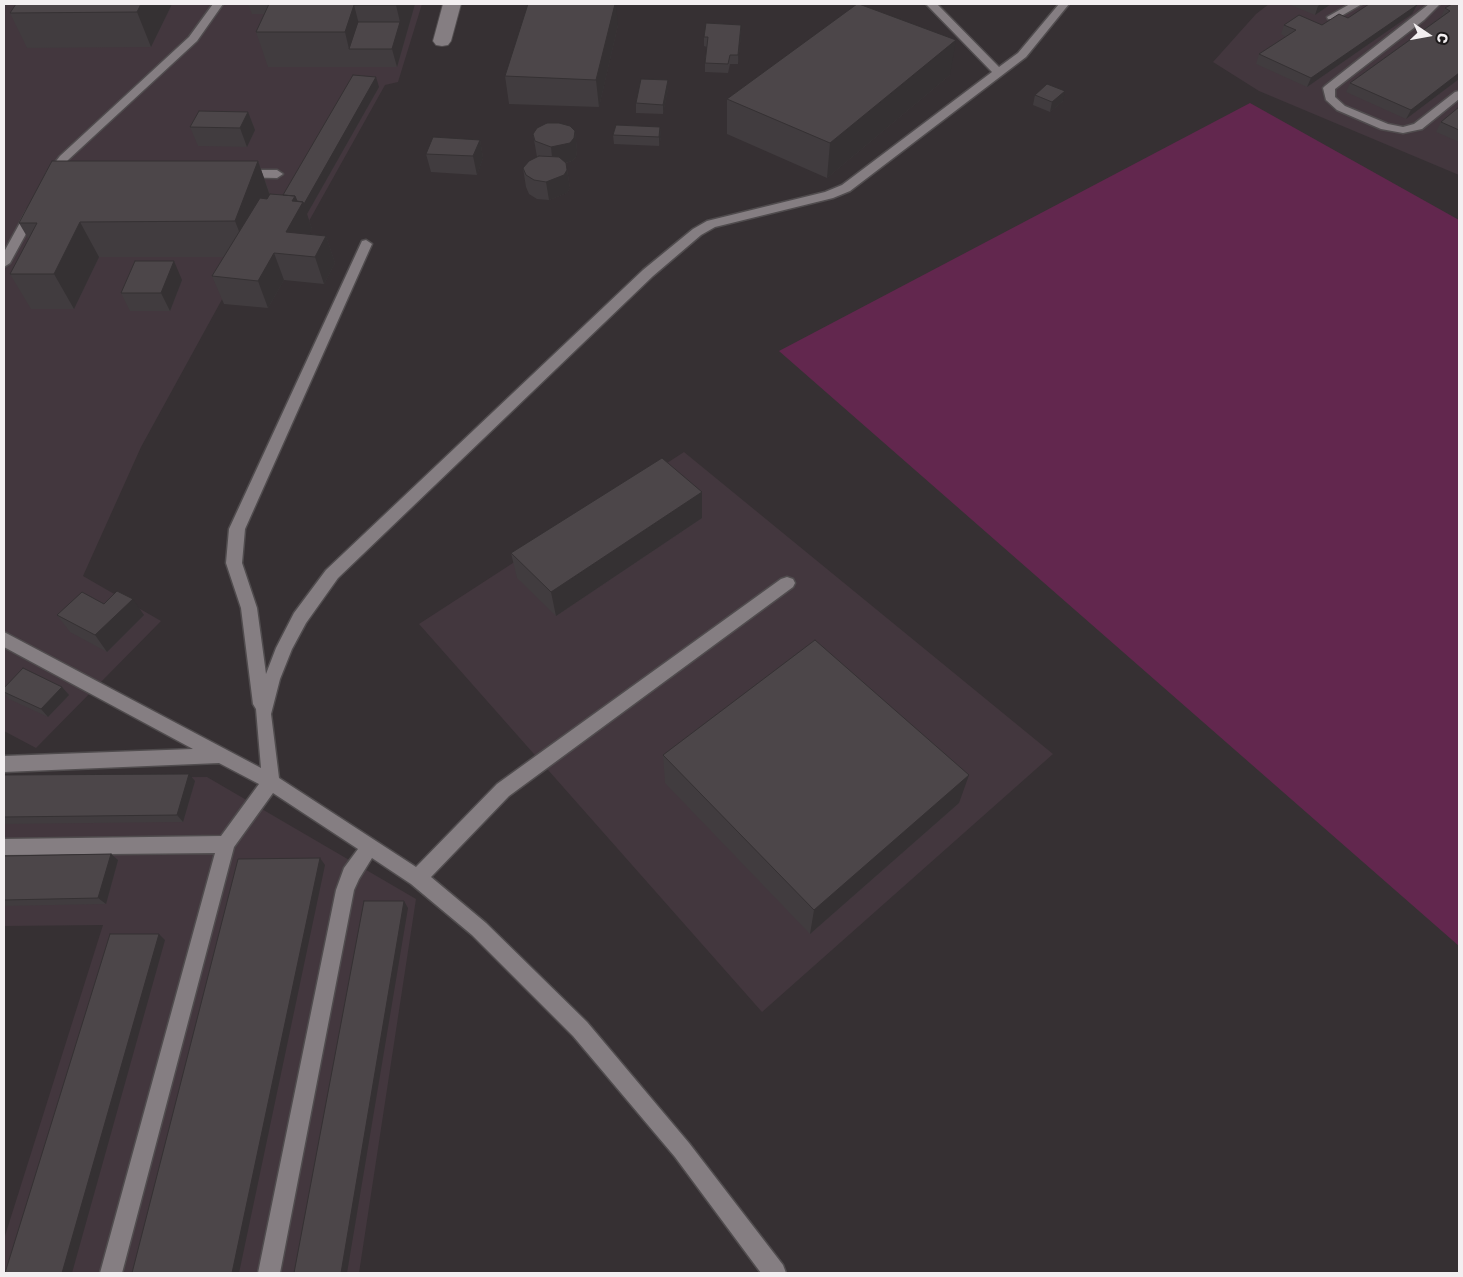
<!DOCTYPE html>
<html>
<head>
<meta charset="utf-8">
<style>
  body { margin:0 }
  #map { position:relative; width:1463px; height:1277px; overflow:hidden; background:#363033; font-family:"Golos Text",sans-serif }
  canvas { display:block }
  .frame { position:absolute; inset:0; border:5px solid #f3eff1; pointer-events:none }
  .north { position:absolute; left:1403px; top:10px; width:50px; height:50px; -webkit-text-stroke:4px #1c191a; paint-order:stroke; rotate:102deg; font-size:14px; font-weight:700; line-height:20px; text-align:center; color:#f3eff1 }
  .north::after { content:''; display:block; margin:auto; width:18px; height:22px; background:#f3eff1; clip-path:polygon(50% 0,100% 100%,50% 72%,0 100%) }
</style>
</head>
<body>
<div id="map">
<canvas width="1463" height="1277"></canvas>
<div class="frame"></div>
<div class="north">С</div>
</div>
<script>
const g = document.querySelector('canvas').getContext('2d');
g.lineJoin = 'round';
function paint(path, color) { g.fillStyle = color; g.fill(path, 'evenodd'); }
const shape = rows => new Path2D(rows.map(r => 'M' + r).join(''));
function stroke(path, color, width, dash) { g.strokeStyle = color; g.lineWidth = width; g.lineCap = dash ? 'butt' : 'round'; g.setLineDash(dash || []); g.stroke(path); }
paint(shape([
  [4,4,422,4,398,82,385,85,309,221,272,217,243,261,141,447,83,576,161,621,36,748,4,731],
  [1269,4,1459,4,1459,175,1259,91,1213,62,1256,14],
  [684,452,1053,754,762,1012,419,624],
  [207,777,416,899,359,1273,4,1273,4,1239,103,925,4,926,4,778]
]), '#43373e');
paint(shape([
  [1250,103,1459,220,1459,946,779,351]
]), '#62274e');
const service = shape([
  [213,4,223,4,197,41,68,160,61,170,65,171,65,177,49,176,47,173,60,156,189,37,213,4],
  [926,4,937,4,999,67,1018,53,1059,4,1069,4,1026,57,850,191,833,198,715,227,701,235,653,276,338,578,306,623,292,649,280,679,271,714,279,778,416,867,497,784,781,579,787,577,793,579,795,583,793,587,509,796,431,877,486,923,587,1022,689,1143,783,1265,786,1273,761,1273,675,1157,573,1036,472,935,411,884,372,858,359,879,354,890,280,1273,258,1273,336,890,344,868,358,849,273,793,234,847,122,1273,100,1273,215,853,4,855,4,839,221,836,259,784,219,763,4,772,4,756,193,749,4,647,4,632,261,768,256,709,253,704,241,608,226,563,229,529,362,241,366,240,372,244,245,529,242,563,257,608,266,674,276,648,294,613,326,570,643,270,693,229,707,221,825,192,842,185,992,72,926,4],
  [1350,4,1362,4,1336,19,1328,19,1327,17,1350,4],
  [1429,4,1440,4,1424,20,1335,89,1335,97,1345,106,1388,124,1403,127,1414,124,1455,92,1459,91,1459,99,1422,129,1403,133,1381,129,1337,110,1326,100,1323,88,1325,86,1429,4],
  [240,170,277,170,283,174,277,178,236,177,236,171,240,170],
  [33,206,39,210,10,263,4,267,4,252,27,210,33,206]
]);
const minor = shape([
  [443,4,461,4,451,41,448,45,442,46,436,45,433,41,443,4]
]);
stroke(service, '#504c4e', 3);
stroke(minor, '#504c4e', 2);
paint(service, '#857e82');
paint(minor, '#857e82');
paint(shape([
  [16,4,172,4,151,47,27,48,10,13],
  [248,4,415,4,397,67,268,67,256,32,264,14,252,14],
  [1288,4,1331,4,1315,15],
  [1459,4,1459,79,1406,119,1346,92,1350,83,1441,17,1445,8],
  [1417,5,1412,14,1307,87,1256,64,1259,54,1286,37,1281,34,1284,25,1322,25,1348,18],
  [618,25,599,107,509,104,505,76],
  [741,25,741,34,738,64,730,64,728,73,705,72,705,63,707,47,704,46,704,37],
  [950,75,827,178,727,134,727,99],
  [379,87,307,214,312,229,309,234,326,236,335,263,324,284,284,280,268,308,224,304,212,276,224,257,99,257,74,309,31,309,10,274,29,240,19,223,258,161,270,194,283,195],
  [668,89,663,114,636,113,636,103],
  [1035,95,1063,101,1050,112,1033,105],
  [1459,107,1459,142,1436,132,1441,122],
  [248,112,255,130,247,147,198,146,190,127],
  [660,127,661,137,659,146,614,144,613,135],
  [575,131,577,150,576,157,572,161,566,163,570,188,567,193,549,200,537,199,529,194,526,187,523,168,537,157,533,134],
  [480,140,483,158,477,175,431,172,426,154],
  [182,280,170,311,130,311,121,293],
  [702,492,702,518,556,616,517,578,511,553],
  [104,604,144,615,107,652,70,632,57,615],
  [62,687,69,695,48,717,9,699,4,693,4,688],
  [663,755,959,803,810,934,665,783],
  [4,775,195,781,183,822,4,824],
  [111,854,118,860,106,904,4,906,4,856]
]), '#413c3f');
paint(shape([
  [141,4,172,4,151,47,137,12],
  [397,4,415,4,397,67,392,49,400,22,396,5],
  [615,4,616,4,618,25,599,107,596,80],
  [1321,4,1331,4,1315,15,1318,6],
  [354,5,363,40,349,49,345,32],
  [1417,5,1412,14,1307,87,1311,78],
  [741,25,741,34,738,64,738,55],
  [956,40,950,75,827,178,830,143],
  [1459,73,1459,79,1406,119,1411,110],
  [376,77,379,87,307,214,312,229,298,255,286,232,292,201],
  [668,80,668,89,663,114,663,105],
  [1065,91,1063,101,1050,112,1052,102],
  [248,112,255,130,247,147,240,128],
  [660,127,661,137,659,146,659,137],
  [575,131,577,150,576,157,572,161,553,166,551,147],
  [480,140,483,158,477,175,473,156],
  [258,161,270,196,249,257,235,221],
  [567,170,570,188,567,193,549,200,546,182],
  [80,222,99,257,74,309,54,274],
  [326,236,335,263,324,284,315,257],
  [274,253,284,280,268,308,258,281],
  [174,261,182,280,170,311,161,293],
  [702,492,702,518,556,616,551,592],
  [133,599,144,615,107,652,95,635],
  [62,687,69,695,48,717,41,709],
  [189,774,195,781,183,822,177,815],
  [969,775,959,803,810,934,814,910],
  [111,854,118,860,106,904,98,898],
  [320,858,325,865,239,1273,232,1273],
  [404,901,408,908,347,1273,341,1273],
  [159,934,165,940,72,1273,62,1273]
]), '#353133');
const building = shape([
  [16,4,141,4,137,12,10,13,16,4],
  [269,4,397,4,396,5,354,5,345,32,256,32,269,4],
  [528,4,615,4,596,80,505,76,528,4],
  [857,4,859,4,956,40,830,143,727,99,857,4],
  [1369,4,1414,4,1417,5,1311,78,1259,54,1296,30,1284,25,1299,15,1322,25,1339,14,1348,18,1369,4],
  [1452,4,1459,4,1459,73,1411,110,1350,83,1450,11,1445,8,1452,4],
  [358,22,400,22,392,49,349,49,358,22],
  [706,23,741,25,738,55,730,55,728,64,705,63,708,37,704,37,706,23],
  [353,75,376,77,304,204,303,202,297,201,295,196,283,195,353,75],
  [641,79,668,80,663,105,636,103,641,79],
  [1047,84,1065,91,1052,102,1035,95,1047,84],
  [1459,107,1459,130,1441,122,1459,107],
  [199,111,248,112,240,128,190,127,199,111],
  [547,123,559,123,570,126,575,131,574,138,570,143,551,147,535,141,533,134,537,128,547,123],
  [616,125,660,127,659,137,613,135,616,125],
  [433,137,480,140,473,156,426,154,433,137],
  [539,156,559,157,566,163,567,170,564,175,546,182,534,180,526,175,523,168,529,161,539,156],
  [52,161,258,161,235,221,80,222,54,274,10,274,37,223,19,223,52,161],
  [270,194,295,196,292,201,303,202,286,232,326,236,315,257,274,253,258,281,212,276,260,198,267,199,270,194],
  [135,261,174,261,161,293,121,293,135,261],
  [662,458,702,492,551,592,511,553,662,458],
  [117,591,133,599,95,635,57,615,82,592,104,604,117,591],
  [815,640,969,775,814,910,663,755,815,640],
  [23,668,62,687,41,709,4,692,4,688,23,668],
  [189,774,177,815,4,817,4,775,189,774],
  [111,854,98,898,4,900,4,856,111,854],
  [320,858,232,1273,132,1273,238,859,320,858],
  [364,901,404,901,341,1273,294,1273,364,901],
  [110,934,159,934,62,1273,5,1273,110,934]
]);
paint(building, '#4c4649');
stroke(building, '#353133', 1);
</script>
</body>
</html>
